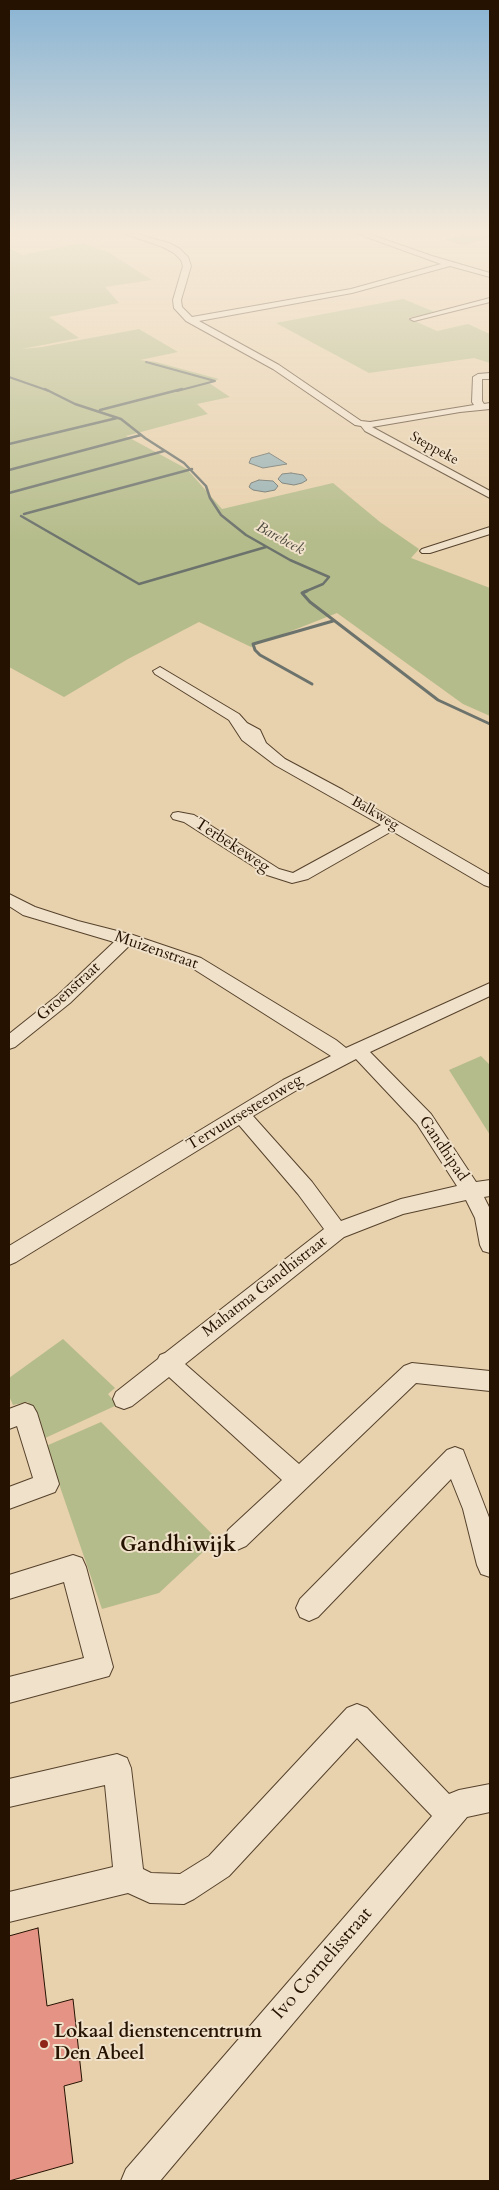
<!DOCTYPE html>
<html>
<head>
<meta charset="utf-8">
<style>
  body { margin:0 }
  #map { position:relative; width:499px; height:2190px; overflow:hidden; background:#e8d1ad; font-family:Cardo,serif }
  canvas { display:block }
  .frame { position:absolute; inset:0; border:10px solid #251201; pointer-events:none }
</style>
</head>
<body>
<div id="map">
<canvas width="499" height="2190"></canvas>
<div class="frame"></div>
</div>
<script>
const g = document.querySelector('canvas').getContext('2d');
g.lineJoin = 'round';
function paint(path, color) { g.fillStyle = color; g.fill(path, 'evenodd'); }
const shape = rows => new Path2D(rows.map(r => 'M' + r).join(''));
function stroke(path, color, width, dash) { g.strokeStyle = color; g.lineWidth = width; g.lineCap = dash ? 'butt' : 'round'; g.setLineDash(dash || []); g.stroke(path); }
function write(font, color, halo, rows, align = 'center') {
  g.font = font + ' Cardo,serif'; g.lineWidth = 4; g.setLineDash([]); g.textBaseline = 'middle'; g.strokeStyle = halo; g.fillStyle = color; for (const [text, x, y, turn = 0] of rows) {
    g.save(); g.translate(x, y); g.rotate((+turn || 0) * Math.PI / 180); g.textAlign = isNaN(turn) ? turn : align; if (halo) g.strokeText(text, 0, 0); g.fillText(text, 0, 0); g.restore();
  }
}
paint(shape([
  [461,234,490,234,490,238,463,246,445,240],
  [82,243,108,252,152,280,105,287,119,303,49,317,79,338,22,349,42,347,139,329,178,352,140,360,156,362,219,379,209,383,230,397,197,404,208,414,126,436,187,469,222,509,333,483,380,522,419,549,411,558,490,588,490,716,463,704,337,613,251,647,199,622,128,659,64,697,9,667,9,248,22,255],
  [403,299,435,312,408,318,437,331,468,324,490,334,490,363,474,358,369,373,276,323],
  [481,1056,490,1065,490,1135,449,1070],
  [63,1339,115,1388,108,1394,117,1405,43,1439,28,1402,13,1405,9,1396,9,1378],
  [101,1422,217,1539,159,1593,102,1609,46,1446]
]), '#b5bc8b');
const water = shape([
  [269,453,287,464,263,468,249,463,251,458,269,453],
  [291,473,303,475,307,480,302,483,294,485,282,483,278,479,282,474,291,473],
  [259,480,273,481,278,486,275,490,265,492,253,490,249,487,251,483,259,480]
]);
paint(water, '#9cb4b5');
stroke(water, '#6c736d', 1);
stroke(shape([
  [146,362,215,381,177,391],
  [9,377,49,391]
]), '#6c736d', 2);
stroke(shape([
  [45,389,75,404,121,419,145,438,184,463,206,486,210,498,221,515,246,535,290,560,329,577,323,584,304,592],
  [100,410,182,389],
  [9,444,117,418],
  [9,470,141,435],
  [9,493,164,451],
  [24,514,192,469],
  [21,516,139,584,266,547]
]), '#6c736d', 2.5);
stroke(shape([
  [307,591,302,593,310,602,438,700,490,724],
  [312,684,260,655,255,650,253,644,333,621]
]), '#6c736d', 3);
const building = shape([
  [38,1928,47,2006,73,1999,82,2081,64,2086,73,2163,9,2181,9,1936,38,1928]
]);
paint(building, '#e49385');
stroke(building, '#251201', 1);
const minor = shape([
  [125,234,137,234,169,243,180,249,188,257,191,266,181,300,182,307,192,317,351,289,441,264,358,234,369,234,432,256,490,273,490,277,450,266,352,293,199,321,279,365,361,421,370,422,474,405,472,402,473,377,478,374,490,373,490,379,482,379,482,401,484,404,490,403,490,409,460,412,372,427,490,491,490,498,365,431,361,426,355,425,273,369,186,321,174,308,173,300,183,266,181,260,174,253,163,247,125,234],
  [490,298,490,302,414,321,410,319,490,298],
  [490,527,490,534,430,553,422,553,420,551,422,549,490,527],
  [160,667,239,714,247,723,260,730,266,743,285,759,343,790,490,875,490,887,484,885,392,831,308,879,292,883,267,875,184,822,173,819,171,816,173,813,178,812,194,815,279,869,293,873,381,825,275,765,242,740,229,720,155,674,153,671,160,667],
  [9,894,35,907,78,921,133,935,201,958,336,1040,346,1048,490,983,490,996,370,1052,431,1114,476,1182,490,1180,490,1196,484,1197,490,1209,490,1253,483,1251,480,1245,475,1218,466,1200,403,1214,344,1237,185,1364,299,1464,404,1366,412,1363,490,1371,490,1391,416,1383,246,1546,237,1550,228,1546,225,1538,228,1530,282,1480,169,1377,132,1406,124,1409,116,1406,113,1399,116,1392,158,1359,160,1355,165,1353,324,1229,298,1194,239,1125,16,1262,9,1265,9,1246,283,1080,331,1056,189,966,129,946,70,1003,15,1047,9,1049,9,1034,58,995,114,942,23,915,9,906,9,894],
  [356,1059,417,1124,457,1186,401,1199,341,1221,312,1182,253,1116,297,1090,356,1059],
  [25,1403,33,1406,37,1413,59,1484,55,1492,9,1509,9,1487,33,1478,17,1426,9,1429,9,1409,25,1403],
  [455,1447,463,1450,490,1520,490,1577,481,1574,477,1565,463,1509,451,1479,318,1617,309,1621,300,1617,296,1608,300,1599,447,1450,455,1447],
  [73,1555,82,1558,86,1567,113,1667,109,1676,9,1703,9,1677,84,1658,64,1582,9,1599,9,1575,73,1555],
  [357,1704,367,1708,449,1794,459,1790,490,1784,490,1812,467,1817,160,2181,121,2181,126,2169,432,1816,357,1738,229,1876,194,1899,184,1904,150,1903,128,1893,9,1922,9,1892,113,1867,105,1785,9,1807,9,1779,117,1754,127,1758,131,1768,143,1869,151,1873,180,1874,209,1856,347,1708,357,1704]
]);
stroke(minor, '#56422c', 2);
paint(minor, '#f0e1ca');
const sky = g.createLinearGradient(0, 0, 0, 541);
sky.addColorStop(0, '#89b4d4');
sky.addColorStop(0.43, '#f5eada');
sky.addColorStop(1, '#f5eada00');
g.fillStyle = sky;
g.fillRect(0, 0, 499, 541);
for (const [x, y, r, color] of [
  [44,2044,5,"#8f2418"]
]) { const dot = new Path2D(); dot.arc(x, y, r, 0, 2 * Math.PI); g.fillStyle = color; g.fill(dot); stroke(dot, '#f0e1ca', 2); }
write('14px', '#251201', '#f0e1ca', [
  ["Steppeke",434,449,29],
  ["Balkweg",375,814,30]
]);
write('italic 15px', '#4f4b40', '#f0e1ca', [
  ["Barebeek",280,539,29]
]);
write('16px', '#251201', '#f0e1ca', [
  ["Terbekeweg",232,846,33],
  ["Muizenstraat",156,951,19],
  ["Groenstraat",69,992,-42],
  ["Tervuursesteenweg",245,1113,-31],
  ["Gandhipad",443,1149,56],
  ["Mahatma Gandhistraat",265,1287,-38]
]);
write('19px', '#251201', '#f0e1ca', [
  ["Ivo Cornelisstraat",323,1964,-49]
]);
write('bold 19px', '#251201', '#f0e1ca', [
  ["Lokaal dienstencentrum",54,2033],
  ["Den Abeel",54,2055]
], 'left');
write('bold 21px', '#251201', '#f0e1ca', [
  ["Gandhiwijk",178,1546]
]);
</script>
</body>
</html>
